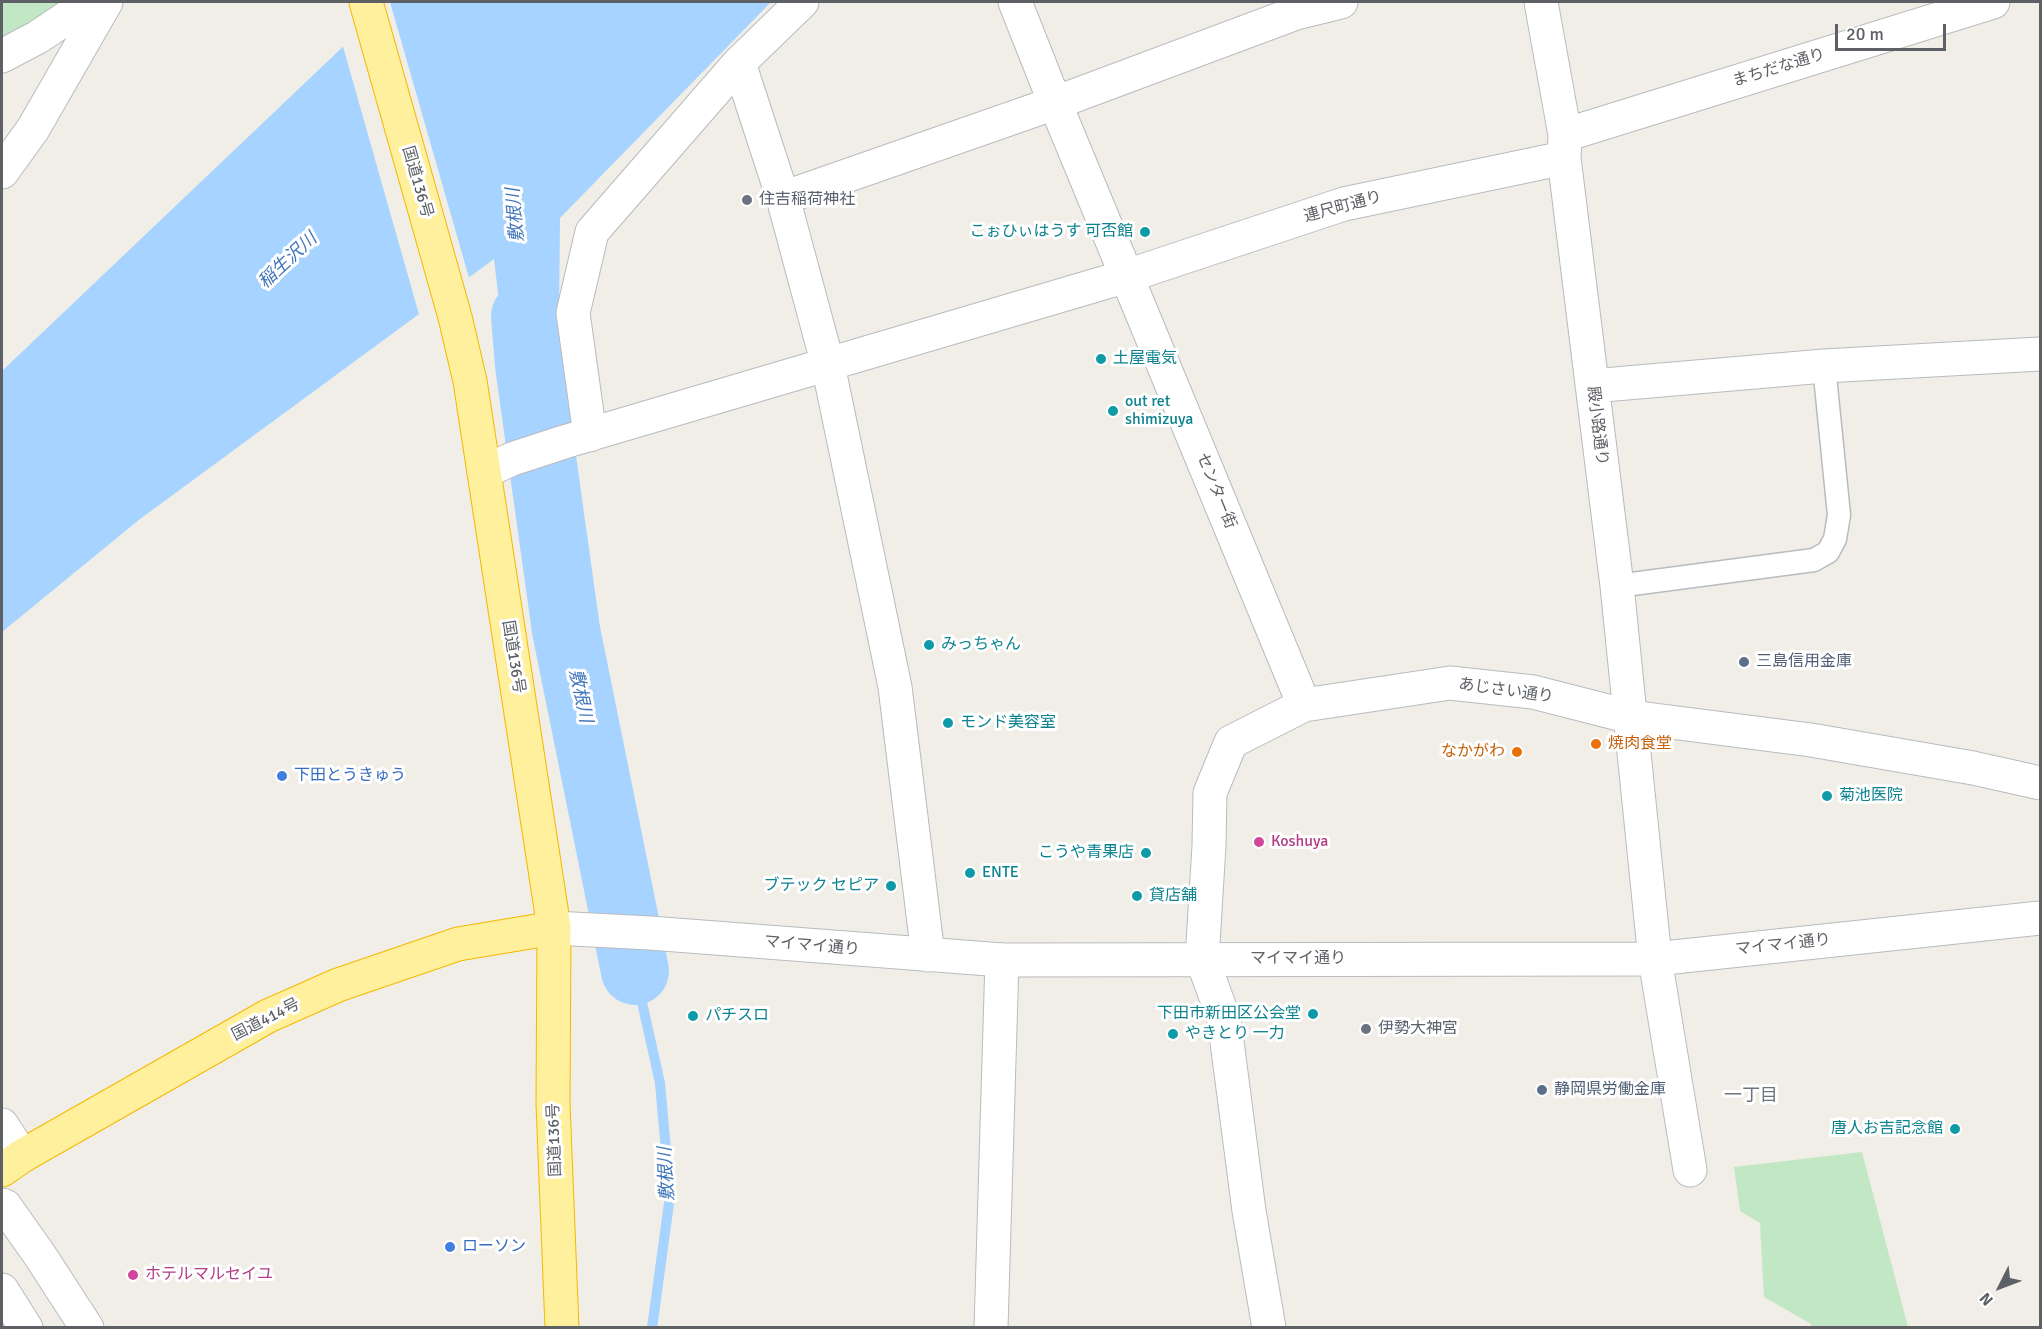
<!DOCTYPE html>
<html>
<head>
<meta charset="utf-8">
<style>
  body { margin:0 }
  #map { position:relative; width:2042px; height:1329px; overflow:hidden; background:#f0eee6; font-family:Signika,sans-serif }
  canvas { display:block }
  .frame { position:absolute; inset:0; border:3px solid #5d6166; pointer-events:none }
  .north { position:absolute; left:1970px; top:1257px; width:60px; height:60px; -webkit-text-stroke:4px #fff; paint-order:stroke; rotate:228deg; font-size:16px; font-weight:700; line-height:24px; text-align:center; color:#5d6166 }
  .north::after { content:''; display:block; margin:auto; width:21px; height:27px; background:#5d6166; clip-path:polygon(50% 0,100% 100%,50% 72%,0 100%) }
  .scale { position:absolute; left:1835px; top:24px; width:111px; height:27px; box-sizing:border-box; border:3px solid #5d6166; border-top:0; padding-left:8px; font-size:18px; line-height:21px; white-space:nowrap; color:#5d6166; -webkit-text-stroke:4px #fff; paint-order:stroke }
</style>
</head>
<body>
<div id="map">
<canvas width="2042" height="1329"></canvas>
<div class="frame"></div>
<div class="north">N</div>
<div class="scale">20 m</div>
</div>
<script>
const g = document.querySelector('canvas').getContext('2d');
g.lineJoin = 'round';
function paint(path, color) { g.fillStyle = color; g.fill(path, 'evenodd'); }
const shape = rows => new Path2D(rows.map(r => 'M' + r).join(''));
function stroke(path, color, width, dash) { g.strokeStyle = color; g.lineWidth = width; g.lineCap = dash ? 'butt' : 'round'; g.setLineDash(dash || []); g.stroke(path); }
function write(font, color, halo, rows, align = 'center') {
  g.font = font + ' Signika,"Noto Sans JP",sans-serif'; g.lineWidth = 6; g.setLineDash([]); g.textBaseline = 'middle'; g.strokeStyle = halo; g.fillStyle = color; for (const [text, x, y, turn = 0] of rows) {
    g.save(); g.translate(x, y); g.rotate((+turn || 0) * Math.PI / 180); g.textAlign = isNaN(turn) ? turn : align; if (halo) g.strokeText(text, 0, 0); g.fillText(text, 0, 0); g.restore();
  }
}
paint(shape([
  [2,2,72,2,2,63],
  [1862,1152,1908,1327,1811,1327,1811,1324,1764,1297,1760,1223,1740,1211,1734,1167]
]), '#c2e7c4');
paint(shape([
  [390,2,771,2,560,218,558,407,512,410,494,259,140,519,2,632,2,371]
]), '#a6d3ff');
paint(shape([
  [386,2,390,2,470,281,420,318,342,43]
]), '#f0eee6');
stroke(shape([
  [635,971,660,1083,670,1196,652,1328]
]), '#a6d3ff', 10);
stroke(shape([
  [525,316,529,365,566,630,635,971]
]), '#a6d3ff', 68);
const service = shape([
  [1617,586,1814,560,1828,552,1835,539,1839,515,1824,366]
]);
const minor = shape([
  [1015,2,1055,103,1304,705],
  [1541,2,1565,135,1564,158,1617,586,1655,959,1690,1170],
  [2,56,38,37,90,2],
  [739,63,783,198,828,365,895,687,928,955],
  [1565,135,1993,2],
  [2,172,33,129,106,2],
  [783,198,1055,103,1296,13,1341,2],
  [1592,386,1824,366,2040,354],
  [590,435,573,313,592,232,739,63,802,2],
  [484,472,512,459,564,442,1127,276,1344,204,1564,158],
  [2,1125,22,1156],
  [2,1205,5,1206,39,1254,87,1328],
  [2,1290,26,1328],
  [991,1328,1002,960],
  [1269,1328,1249,1211,1224,1019,1202,959,1209,846,1210,793,1231,742,1304,705,1450,683,1533,692,1631,717,1811,740,1973,768,2040,783]
]);
const tertiary = shape([
  [554,928,650,933,1002,960,1655,959,2040,918]
]);
const trunk = shape([
  [366,2,455,317,470,381,554,928,553,1104,562,1328],
  [2,1170,22,1156,268,1016,338,985,458,944,554,928]
]);
stroke(service, '#b8bbbf', 25);
stroke(minor, '#b8bbbf', 35);
stroke(tertiary, '#b8bbbf', 35);
stroke(trunk, '#f5b800', 35);
stroke(service, '#fff', 22);
stroke(minor, '#fff', 33);
stroke(tertiary, '#fff', 33);
stroke(trunk, '#fef09c', 33);
for (const [x, y, r, color] of [
  [747,200,6,"#6b7280"],
  [1145,232,6,"#0f9aa8"],
  [1101,359,6,"#0f9aa8"],
  [1113,411,6,"#0f9aa8"],
  [929,645,6,"#0f9aa8"],
  [1744,662,6,"#5c6f8a"],
  [948,723,6,"#0f9aa8"],
  [1596,744,6,"#e8710a"],
  [1517,752,6,"#e8710a"],
  [282,776,6,"#3f7fe0"],
  [1827,796,6,"#0f9aa8"],
  [1259,842,6,"#d1479c"],
  [1146,853,6,"#0f9aa8"],
  [970,873,6,"#0f9aa8"],
  [891,886,6,"#0f9aa8"],
  [1137,896,6,"#0f9aa8"],
  [1313,1014,6,"#0f9aa8"],
  [693,1016,6,"#0f9aa8"],
  [1366,1029,6,"#6b7280"],
  [1173,1034,6,"#0f9aa8"],
  [1542,1090,6,"#5c6f8a"],
  [1955,1129,6,"#0f9aa8"],
  [450,1247,6,"#3f7fe0"],
  [133,1275,6,"#d1479c"]
]) { const dot = new Path2D(); dot.arc(x, y, r, 0, 2 * Math.PI); g.fillStyle = color; g.fill(dot); stroke(dot, '#fff', 2); }
write('16px', '#5d6166', '#fff', [
  ["まちだな通り",1779,68,-17],
  ["国道136号",417,182,74],
  ["連尺町通り",1343,207,-15],
  ["殿小路通り",1597,426,83],
  ["センター街",1216,491,68],
  ["国道136号",513,657,81],
  ["あじさい通り",1506,691,8],
  ["マイマイ通り",1783,945,-6],
  ["マイマイ通り",812,946,5],
  ["マイマイ通り",1298,959],
  ["国道414号",266,1020,-27],
  ["国道136号",555,1140,-92]
]);
write('16px', '#5b616d', '#fff', [
  ["住吉稲荷神社",759,200],
  ["伊勢大神宮",1378,1029]
], 'left');
write('16px', '#0d838f', '#fff', [
  ["こぉひぃはうす 可否館",1133,232,"right"],
  ["土屋電気",1113,359],
  ["out ret",1125,402],
  ["shimizuya",1125,420],
  ["みっちゃん",941,645],
  ["モンド美容室",960,723],
  ["菊池医院",1839,796],
  ["こうや青果店",1134,853,"right"],
  ["ENTE",982,873],
  ["ブテック セピア",879,886,"right"],
  ["貸店舗",1149,896],
  ["下田市新田区公会堂",1301,1014,"right"],
  ["パチスロ",705,1016],
  ["やきとり 一力",1185,1034],
  ["唐人お吉記念館",1943,1129,"right"]
], 'left');
write('16px', '#4e5e75', '#fff', [
  ["三島信用金庫",1756,662],
  ["静岡県労働金庫",1554,1090]
], 'left');
write('16px', '#c56008', '#fff', [
  ["焼肉食堂",1608,744],
  ["なかがわ",1505,752,"right"]
], 'left');
write('16px', '#366cbe', '#fff', [
  ["下田とうきゅう",294,776],
  ["ローソン",462,1247]
], 'left');
write('16px', '#b23c85', '#fff', [
  ["Koshuya",1271,842],
  ["ホテルマルセイユ",145,1275]
], 'left');
write('italic 18px', '#4377bc', '#fff', [
  ["敷根川",516,215,-95],
  ["稲生沢川",288,261,-43],
  ["敷根川",580,696,78],
  ["敷根川",667,1174,-93]
]);
write('18px', '#6e7378', '#fff', [
  ["一丁目",1751,1096]
]);
</script>
</body>
</html>
